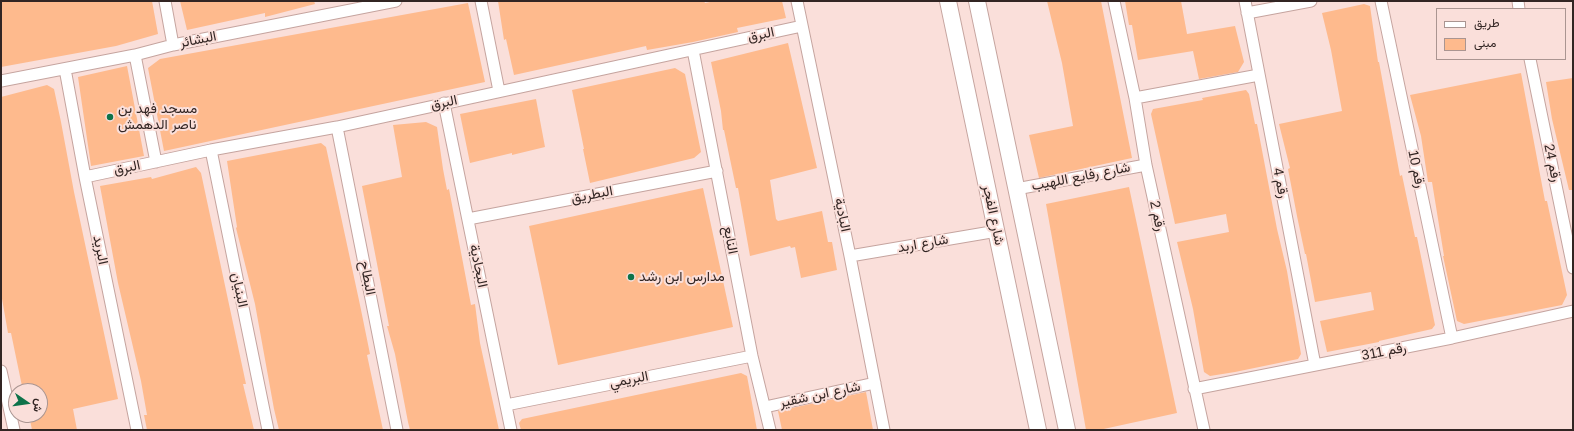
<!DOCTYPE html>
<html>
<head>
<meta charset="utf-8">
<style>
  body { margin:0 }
  #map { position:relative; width:1574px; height:431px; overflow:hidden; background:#fadfda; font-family:Helvetica,Vazirmatn,sans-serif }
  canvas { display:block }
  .frame { position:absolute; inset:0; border:2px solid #322523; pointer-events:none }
  .legend { position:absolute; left:1436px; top:8px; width:130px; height:52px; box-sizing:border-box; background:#fadfda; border:1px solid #aa9591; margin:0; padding:5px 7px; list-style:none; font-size:12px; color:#322523 }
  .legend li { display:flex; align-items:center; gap:8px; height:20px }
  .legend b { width:20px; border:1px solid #aa9591 }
  .north { position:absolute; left:8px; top:383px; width:40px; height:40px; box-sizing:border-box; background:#fadfda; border:1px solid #aa9591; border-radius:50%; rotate:103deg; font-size:11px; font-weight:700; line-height:16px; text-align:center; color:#322523 }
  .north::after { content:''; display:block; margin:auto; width:14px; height:18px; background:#0e734a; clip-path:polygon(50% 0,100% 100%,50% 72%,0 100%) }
</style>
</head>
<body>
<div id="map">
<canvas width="1574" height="431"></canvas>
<div class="frame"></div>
<ul class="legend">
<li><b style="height:5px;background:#fff"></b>طريق</li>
<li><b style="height:11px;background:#feba8d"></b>مبنى</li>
</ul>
<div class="north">ش</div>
</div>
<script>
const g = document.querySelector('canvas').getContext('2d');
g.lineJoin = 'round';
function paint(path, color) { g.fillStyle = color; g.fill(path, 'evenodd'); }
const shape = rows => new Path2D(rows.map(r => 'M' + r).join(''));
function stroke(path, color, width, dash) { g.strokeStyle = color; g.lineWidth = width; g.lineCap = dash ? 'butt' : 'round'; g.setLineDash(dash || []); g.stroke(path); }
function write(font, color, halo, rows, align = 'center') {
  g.font = font + ' Helvetica,Vazirmatn,sans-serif'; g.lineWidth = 4; g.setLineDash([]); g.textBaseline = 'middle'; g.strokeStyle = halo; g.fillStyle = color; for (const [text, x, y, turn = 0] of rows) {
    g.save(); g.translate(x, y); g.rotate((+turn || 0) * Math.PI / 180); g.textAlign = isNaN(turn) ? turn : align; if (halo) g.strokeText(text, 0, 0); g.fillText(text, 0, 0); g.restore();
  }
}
paint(shape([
  [1,1,152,1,158,34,116,46,1,67],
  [180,1,314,1,315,4,265,17,265,13,187,30],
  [498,1,704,1,705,3,715,1,782,1,786,18,737,28,738,32,693,42,647,50,646,46,514,75,506,39,504,40],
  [1047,1,1101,1,1132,158,1039,178,1029,135,1073,126,1062,63],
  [1125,1,1181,1,1187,34,1235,26,1244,62,1238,72,1199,79,1193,51,1138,60,1132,25,1129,25],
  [468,3,485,82,164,151,148,68,160,59],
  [1364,4,1370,6,1378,62,1379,62,1400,176,1402,175,1415,237,1417,237,1435,325,1432,329,1379,341,1379,342,1327,352,1320,321,1374,310,1371,292,1315,302,1306,254,1305,254,1297,216,1288,169,1290,168,1279,124,1342,111,1331,50,1322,13],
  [788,43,817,168,770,180,776,219,778,221,822,211,828,242,832,242,837,270,801,278,795,247,791,248,790,246,750,256,738,188,736,188,724,130,723,130,721,111,711,62],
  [127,66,144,156,91,166,78,77],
  [675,68,685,74,701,152,694,158,590,183,583,149,584,149,572,90],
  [1521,73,1545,201,1547,201,1567,295,1562,305,1464,324,1457,321,1443,256,1444,256,1432,182,1428,182,1421,136,1410,95],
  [1573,78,1573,190,1569,190,1552,119,1546,82],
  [47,85,54,89,61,122,74,192,118,399,73,409,77,430,32,430,29,415,40,415,40,391,23,391,11,333,8,333,1,293,1,97],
  [1246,90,1249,94,1255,124,1257,124,1277,229,1287,271,1301,354,1298,359,1235,372,1210,376,1204,372,1193,309,1177,242,1229,232,1226,214,1175,224,1151,114,1153,109,1203,100,1202,98],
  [536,99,545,147,512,155,512,153,470,163,460,114],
  [426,122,437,127,443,169,447,190,449,189,471,305,475,304,480,343,499,430,410,430,408,422,395,354,387,326,389,326,362,186,402,177,393,125],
  [321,143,326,147,360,305,370,354,367,355,383,430,279,430,274,409,255,304,236,228,237,227,227,161],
  [196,167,201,173,246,384,243,384,254,430,147,430,144,415,147,415,141,381,118,283,100,186,151,177,152,179],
  [1129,187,1177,413,1099,430,1086,430,1046,204],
  [703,188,733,327,558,365,529,226],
  [741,373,747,376,757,430,521,430,519,423,522,419],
  [866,392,873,430,782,430,778,411]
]), '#feba8d');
const street = shape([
  [165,1,173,45],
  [481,1,499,91],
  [797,1,850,256,884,430],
  [1114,1,1135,98,1146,165,1204,430],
  [1245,1,1315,365],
  [1381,1,1452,338],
  [1518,1,1519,9],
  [1247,13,1311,1],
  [693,50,752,356,770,430],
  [135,55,156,162],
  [1530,59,1573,268],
  [65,69,85,177,137,430],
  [1,81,135,55,173,45,396,1],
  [1135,98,1259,75],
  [444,103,511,430],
  [337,127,397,430],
  [211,150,268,430],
  [85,177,211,150,337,127,802,26],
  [1016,189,1146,165],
  [468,219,717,171],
  [850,256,997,231],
  [1,371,14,430],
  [1194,389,1452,338,1573,311],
  [506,405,752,356],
  [765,407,875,383]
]);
const secondary = shape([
  [948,1,1038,430],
  [977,1,1067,430]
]);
stroke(street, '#c5a49f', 13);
stroke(secondary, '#c5a49f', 18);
stroke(street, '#fff', 11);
stroke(secondary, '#fff', 16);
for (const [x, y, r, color] of [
  [110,117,4,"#0e734a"],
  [631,277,4,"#0e734a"]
]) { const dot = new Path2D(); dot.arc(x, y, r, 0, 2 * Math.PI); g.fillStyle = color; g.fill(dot); stroke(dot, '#fadfda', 1.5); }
write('14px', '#322523', '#fadfda', [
  ["البرق",761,35,-12],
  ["البشائر",198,40,-11],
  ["البرق",444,103,-12],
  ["رقم 24",1552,163,78],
  ["البرق",127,168,-12],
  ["رقم 10",1416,169,78],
  ["شارع رفايع اللهيب",1081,177,-11],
  ["رقم 4",1280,183,79],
  ["البطريق",592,195,-11],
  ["البادية",842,215,78],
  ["شارع الفجر",993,215,78],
  ["رقم 2",1157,216,78],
  ["النابع",730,240,79],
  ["شارع اربد",923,244,-10],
  ["البريد",100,250,78],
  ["البجادية",478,266,78],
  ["البطاح",367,278,79],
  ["البنيان",239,290,78],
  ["رقم 311",1384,352,-11],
  ["البريمي",629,380,-11],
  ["شارع ابن شقير",820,395,-12]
]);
write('14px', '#322523', '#fadfda', [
  ["مسجد فهد بن",118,109],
  ["ناصر الدهمش",118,125],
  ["مدارس ابن رشد",639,277]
], 'left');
</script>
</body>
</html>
